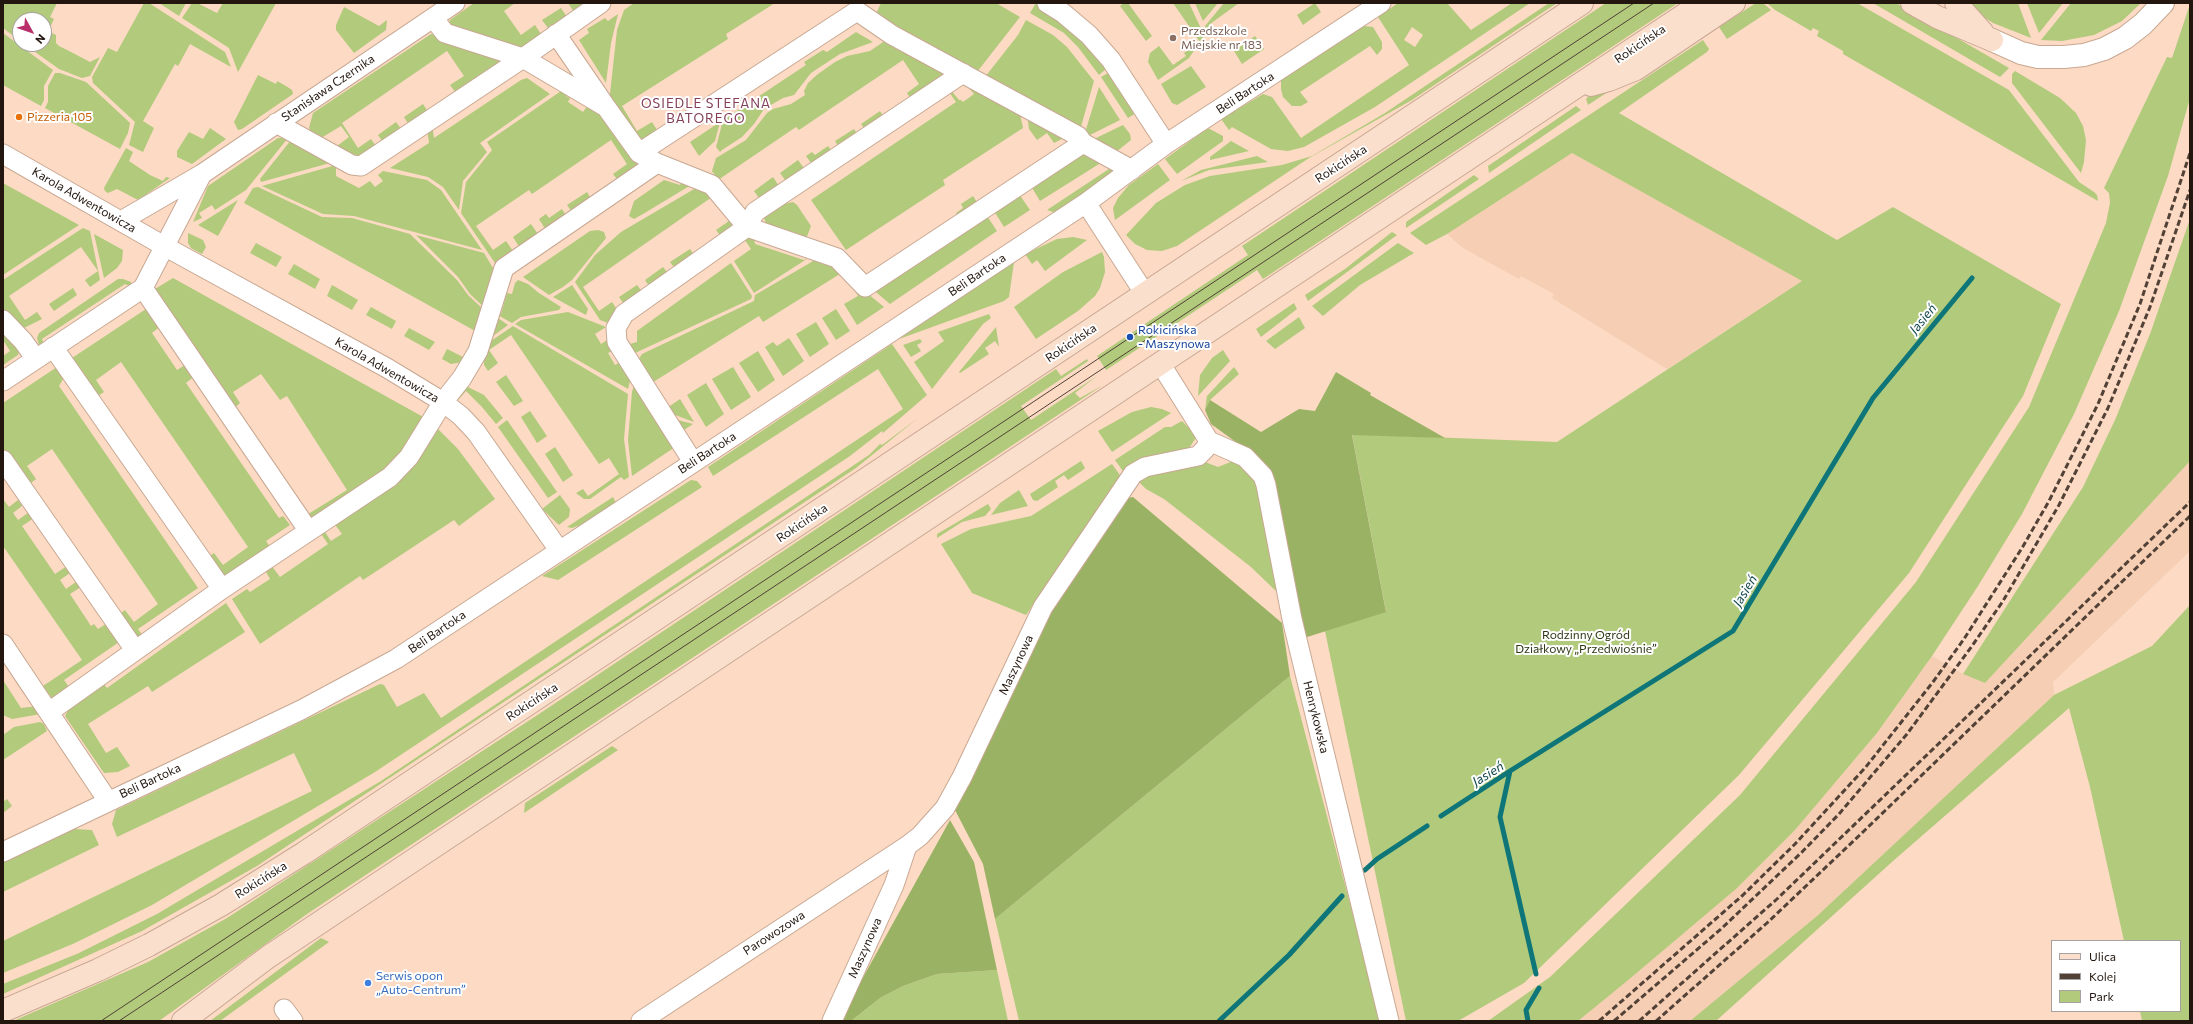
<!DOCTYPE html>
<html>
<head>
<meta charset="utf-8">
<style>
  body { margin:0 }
  #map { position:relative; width:2193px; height:1024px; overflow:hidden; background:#fcdac4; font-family:Commissioner,sans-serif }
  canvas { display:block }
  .frame { position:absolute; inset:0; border:4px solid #22160e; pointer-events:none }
  .legend { position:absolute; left:2051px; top:940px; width:130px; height:72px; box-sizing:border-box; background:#fff; border:1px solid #a7a29f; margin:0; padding:5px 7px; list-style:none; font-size:12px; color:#22160e }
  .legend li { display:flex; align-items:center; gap:8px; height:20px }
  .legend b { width:20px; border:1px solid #a7a29f }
  .north { position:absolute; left:12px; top:12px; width:40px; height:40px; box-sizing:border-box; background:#fff; border:1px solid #a7a29f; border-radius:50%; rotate:130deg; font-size:11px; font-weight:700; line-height:16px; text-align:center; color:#22160e }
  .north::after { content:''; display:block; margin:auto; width:14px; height:18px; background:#b82f6c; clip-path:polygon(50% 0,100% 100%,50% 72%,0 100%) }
</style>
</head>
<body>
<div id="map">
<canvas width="2193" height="1024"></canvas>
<div class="frame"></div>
<ul class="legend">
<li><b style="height:5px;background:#fbdfcd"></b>Ulica</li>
<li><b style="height:5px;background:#524136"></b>Kolej</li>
<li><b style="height:11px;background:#b1ca7b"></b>Park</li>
</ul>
<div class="north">N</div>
</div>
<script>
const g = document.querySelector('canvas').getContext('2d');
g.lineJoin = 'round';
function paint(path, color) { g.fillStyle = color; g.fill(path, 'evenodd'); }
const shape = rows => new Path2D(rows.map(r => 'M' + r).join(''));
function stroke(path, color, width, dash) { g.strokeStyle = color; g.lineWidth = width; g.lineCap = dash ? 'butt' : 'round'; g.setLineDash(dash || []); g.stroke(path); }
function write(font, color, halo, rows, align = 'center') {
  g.font = font + ' Commissioner,sans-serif'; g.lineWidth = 4; g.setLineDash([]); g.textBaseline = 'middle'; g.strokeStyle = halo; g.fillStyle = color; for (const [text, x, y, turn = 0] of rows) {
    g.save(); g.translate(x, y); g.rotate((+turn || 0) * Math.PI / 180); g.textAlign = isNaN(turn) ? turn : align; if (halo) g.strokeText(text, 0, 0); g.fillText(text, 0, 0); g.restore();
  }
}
paint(shape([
  [1572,153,1802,281,1667,369,1552,298,1554,294,1521,276,1519,279,1463,248,1447,234],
  [2190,461,2190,551,2053,682,2054,695,1817,916,1690,1021,1578,1021,1736,889,1795,830,1877,733,1932,656,1963,674,1985,683]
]), '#f5ceb3');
paint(shape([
  [3,3,57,3,50,17,54,19,48,31,56,35,56,43,59,46,73,53,90,62,100,57,90,76,82,78,59,69,24,44,44,44,44,20,20,20,20,41,3,28],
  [144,3,149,3,225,52,231,67,190,44,178,66,175,64,143,121,154,128,143,152,129,145,135,122,93,83,92,77,108,48,117,52],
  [159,3,186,3,179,16],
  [192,3,197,3,217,13,223,3,276,3,238,72,229,48,182,18],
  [474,3,515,3,504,11,521,35,535,25,543,37,526,50,454,29,449,24,450,20],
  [568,3,594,3,576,15],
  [634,3,775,3,726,34,728,39,622,106,637,131,652,122,659,133,646,142,635,140,609,103,617,30,624,10],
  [881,3,996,3,1020,17,977,72,875,16],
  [1036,3,1058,18,1084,41,1106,69,1099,75,1078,47,1064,33,1030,13],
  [1124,3,1128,3,1152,36,1146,41,1120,6],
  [1173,3,1189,3,1204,35,1200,42,1189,58,1158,80,1148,62,1150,53,1159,46,1173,65,1186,56,1184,53,1200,42],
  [1195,3,1218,3,1203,21],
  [1224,3,1239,3,1210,24,1216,32,1210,37,1205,26],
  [1315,3,1321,12,1303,25,1297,15],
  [1398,3,1447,3,1471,30,1512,3,1530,3,1375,107,1304,147,1288,151,1271,149,1232,127,1229,130,1221,119,1263,94,1272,97,1301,138,1409,65,1378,17],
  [1412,27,1423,35,1415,47,1404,40],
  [1549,3,1557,3,1412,100,1309,158,1177,246,1162,251,1147,250,1135,244,1126,235,1156,203,1185,185,1210,176,1282,165,1312,156,1385,113],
  [1606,3,1678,3,1263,279,1257,270,1106,370,1097,356,1248,255,1242,246],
  [1756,3,1763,3,1771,10,1727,39,1719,27],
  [1767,3,1857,3,2009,90,2079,182,2094,192,2097,195,2098,201,1843,54,1843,51,1817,36,1819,31,1813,28,1811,31,1775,10],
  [1873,3,1896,3,2009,68,2000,77],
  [1970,3,2018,3,2031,38,1993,23,1979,14],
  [2027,3,2063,3,2039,33],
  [2071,3,2141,3,2122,21,2094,35,2062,41,2041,40],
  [2190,4,2190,98,2168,176,2119,311,2074,414,2022,514,1978,586,1932,656,1877,733,1795,830,1736,889,1627,981,1578,1021,1488,1021,1550,977,1740,795,1916,582,2029,407,2106,223,2110,203,2109,193,2104,188,2167,57,2172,58],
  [344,7,379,26,387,20,386,30,354,53,336,30,336,25],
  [561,8,569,20,551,32,542,20],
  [618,14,611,43,606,83,579,40,589,33,587,29,605,18,608,21],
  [1026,20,1053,35,1067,47,1094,81,1080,130,985,77,1018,35],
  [1364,26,1373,27,1382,42,1382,49,1377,55,1370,46,1300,92,1308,102,1301,106,1292,106,1283,97,1281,89,1281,80],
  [856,32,873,42,840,54,820,67,811,73,794,95,783,98,764,109,754,124,742,137,722,150,720,152,716,147,723,120,806,65,804,62,823,50,827,52],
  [3,33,53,70,44,86,44,100,41,106,3,85],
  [431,34,450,38,504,60,458,96,450,85,464,76,447,51,342,123,358,148,371,139,378,149,364,158,350,159,337,146,349,137,341,126,316,141,309,128,313,113],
  [1255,36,1264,49,1242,64,1234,51],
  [886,40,950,73,912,101,907,93,919,84,903,60,799,130,796,127,718,180,712,171,716,158,746,140,767,113,773,109,791,104,805,95,804,91,808,83,818,74,835,62,847,56,870,51],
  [1703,40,1709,49,1707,52,1619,113,1837,240,1893,207,2061,304,2023,396,1909,573,1739,775,1524,983,1458,1021,1406,1021,1325,631,1386,611,1352,434,1557,442,1802,281,1572,153,1447,234,1426,245,1410,233],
  [1191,66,1206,87,1177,105,1172,103,1161,84],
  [2015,71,2060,98,2076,113,2083,126,2086,140,2084,162,2081,173,2012,83,2012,74],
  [55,73,60,73,86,82,128,121,130,123,128,133,120,149,45,108,48,102,48,86],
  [1108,73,1136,113,1128,118,1101,77],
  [258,75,276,84,277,81,286,86,292,90,293,94,242,129,238,130,234,122],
  [527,78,550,94,480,143,487,152,463,181,459,210,443,187,428,177,390,168,429,143,427,128,432,125,434,138,521,80],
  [1623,82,1588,105,1586,99,1588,97],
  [966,85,1019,109,1023,128,943,180,945,185,846,250,811,200,956,102,947,89,949,88,959,100,961,100,963,102,974,94],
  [1099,87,1120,120,1086,137,1084,136],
  [564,89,568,92,566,96,570,98,568,102,583,112,588,105,602,115,637,162,638,170,620,183,613,174,627,164,611,140,532,194,529,190,476,226,493,250,506,241,515,254,497,266,461,213,466,182,492,150,487,142],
  [423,104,430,115,411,128,404,117],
  [1576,106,1581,110,1489,173,1488,166],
  [880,111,885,119,867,132,861,124],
  [1027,113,1068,136,1054,143,1047,133,1037,140,1029,129],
  [396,122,404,133,385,145,378,135],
  [720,122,715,141,699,156,690,142],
  [1123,125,1130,134,1131,140,1116,152,1094,139],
  [210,128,226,139,192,164,177,157,177,151,189,132,203,139],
  [1208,128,1223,136,1223,141,1177,174,1165,159],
  [854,129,859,137,840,149,835,141],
  [278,138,288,138,246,190,215,210,212,205,199,213,202,218,193,222,208,186],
  [291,140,330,163,261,182,260,179],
  [1231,141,1249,151,1210,160,1210,157],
  [828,146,834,154,814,167,806,156,812,152,815,155],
  [126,148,133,152,129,161,150,175,163,181,166,177,170,178,138,200,117,189,108,193,105,191,104,188],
  [1086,151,1107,159,1040,201,1031,186],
  [1257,156,1268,162,1209,170,1181,181,1201,170],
  [798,160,806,171,788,184,780,173],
  [1158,164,1170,180,1115,220,1113,208,1118,198,1129,185],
  [336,165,336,176,359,188,370,181,375,187,383,181,378,175,383,171,427,180,441,190,482,250,354,216,323,214,262,186],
  [1115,165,1115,172,1056,213,1047,210],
  [1474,175,1479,179,1406,228,1406,222],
  [685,177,696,182,643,214,634,219,629,216,634,201,664,180,680,185],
  [773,177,781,189,762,202,754,191],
  [3,183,79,225,3,275],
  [701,185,715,196,733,223,734,227,731,233,723,239,716,230,729,221,712,197,583,287,599,311,612,302,618,311,608,323,600,320,575,282,595,255,621,232],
  [258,187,322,217,352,218,410,234,457,280,468,295,485,311,477,332,244,203,253,188],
  [587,192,593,202,574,215,567,205],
  [1019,194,1030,210,1004,227,994,211],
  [973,196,981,208,962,221,956,213,963,208,961,204],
  [238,200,218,236,198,225],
  [793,202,797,205,811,226,806,239,766,225,764,217,784,204],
  [562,209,568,219,547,232,539,219,546,214,549,218],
  [987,216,997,231,890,304,871,288],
  [2190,219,2190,461,1985,683,1963,674,2083,487,2115,420,2150,334],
  [531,224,540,237,521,250,513,237],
  [83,228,90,231,100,280,90,287,85,280,98,271,81,247,9,296,25,320,37,312,42,319,24,328,3,314,3,280],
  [598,230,604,232,606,238,572,280,563,287,549,295,523,277,590,231],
  [1392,232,1397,235,1308,301,1305,295,1345,269],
  [188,233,203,240,206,247,202,254,191,248,188,243],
  [94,234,123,250,122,261,117,268,104,278],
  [416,235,484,253,496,273,486,309,470,294,458,277],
  [742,236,754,236,755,244,804,260,813,255,754,293,734,261,751,249],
  [1073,237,1087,240,1045,271,1037,260,1032,264,1025,254,1057,239],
  [256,243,282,257,276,267,250,253],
  [1398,243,1414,253,1360,285,1323,316,1312,306],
  [690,249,696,258,677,271,670,262],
  [1102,252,1104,257,1105,272,1100,288,1095,296,1078,311,1036,339,1014,307,1063,272],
  [820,257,843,272,763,322,759,316,650,384,638,360,642,354,754,301,755,295],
  [1014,262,1009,297,1004,301,899,339],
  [731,263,752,296,751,299,633,354,626,345,637,342,637,331],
  [294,264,320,279,315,289,288,274],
  [663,267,670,276,651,289,645,280],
  [845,275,884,307,857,325,844,304,858,296],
  [173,278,425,418,390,471,310,524,305,516,347,490,287,396,280,400,261,374,233,392,240,403,232,410,155,289],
  [118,279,123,279,131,282,131,287,125,284,42,339,44,344,42,347,39,345,37,338,39,333],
  [518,280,528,284,539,293,561,307,559,310,521,317,512,323,496,314,501,314,507,293,512,294,515,283],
  [332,285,358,300,352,310,327,296],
  [572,285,588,309,586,315,553,297],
  [637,285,644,294,626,307,619,297],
  [73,288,77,295,54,311,49,304],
  [1294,303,1297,309,1261,337,1256,329],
  [149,307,162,325,152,333,177,370,188,363,196,375,186,383,279,518,283,516,290,525,266,541,273,551,226,581,206,559,214,553,223,565,248,547,121,362,96,380,104,392,95,398,69,360],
  [371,307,396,321,392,329,366,315],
  [836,309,850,331,836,340,822,318],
  [568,312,606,327,595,334,601,344,610,338,611,341,607,344,612,351,608,353,615,365,624,360,632,373,628,389,515,324,521,320],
  [989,314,991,318,983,324,932,389,914,362,944,341,938,332],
  [495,316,508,325,489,339],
  [1299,317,1305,328,1275,349,1266,341],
  [816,322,829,344,810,357,796,334],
  [513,326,628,394,624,439,629,477,624,480,621,477,590,499,584,499,576,493,583,489,588,496,619,474,609,458,599,464,511,335,489,350,498,363,488,371,484,365,484,354,488,343],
  [996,327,999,347,995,341,985,348,989,354,960,373,959,372],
  [409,328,435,342,429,350,404,336],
  [3,329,20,349,18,355,3,365,3,356,10,351,3,340],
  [789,338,804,361,783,376,765,347,773,342,777,346],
  [920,339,922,342,917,345,921,351,911,357,903,345],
  [892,344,927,395,883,433,882,431,850,456,375,772,152,905,75,943,3,973,3,941,312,791,294,753,117,837,112,824,116,810,380,684,384,685,397,707,424,693,441,718,903,409,878,369,713,476,708,467],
  [447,349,463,357,464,355,469,358,463,362,451,364,442,359],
  [1223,350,1230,361,1198,396,1200,375,1212,358],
  [758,351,775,380,758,392,739,363],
  [1087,359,1088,361,1021,406,1031,420,1097,376,1075,393,1080,398,1103,385,307,914,159,1021,13,1021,148,962,227,918,542,712,1056,369,1061,376],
  [60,365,66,374,59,386,198,588,138,629,145,639,142,641,117,616,125,610,134,622,158,604,52,449,27,466,36,479,27,486,3,450,3,403],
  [733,367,751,397,731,410,712,379],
  [1234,367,1239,374,1210,400,1205,410,1207,396],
  [506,375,523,401,514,406,496,382],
  [636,378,675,447,632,476,628,440,632,392],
  [706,383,724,414,706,427,687,395],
  [464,385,484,395,503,418,496,424,482,407,466,391,458,400,455,396],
  [680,399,694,422,667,412,667,408],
  [1151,407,1162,409,1171,413,1112,452,1098,431,1132,412],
  [530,411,547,436,537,443,521,417],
  [670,418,693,424,681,432],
  [918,418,856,468,257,866,142,931,3,994,3,984,79,953,157,914,381,781,869,455,880,444,882,445],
  [507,420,557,492,548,498,498,427],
  [1182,421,1195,434,1195,439,1188,450,1125,474,1115,460,1165,427,1171,427],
  [434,425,458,449,495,499,459,526,454,520,363,580,360,576,260,644,232,599,247,589,250,592,270,579,265,570,271,565,280,577,328,544,319,531,323,529,331,541,342,534,333,522],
  [555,447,573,475,563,482,545,454],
  [1081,461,1085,468,1083,470,1068,480,1064,475,1055,481,1058,487,1037,501,1033,500,1030,494],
  [1233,461,1243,466,1257,480,1278,593,1251,567,1164,499,1146,489,1137,480,1141,475,1205,462,1218,467],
  [1112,464,1122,478,1026,615,972,593,941,544,971,529,1031,516],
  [691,480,697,481,702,487,558,580,542,576],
  [1019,490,1028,506,991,515,1000,503],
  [560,495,570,509,569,517,559,525,542,509],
  [613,497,616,503,584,524,572,528,567,527],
  [3,499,9,507,18,500,22,506,13,513,18,520,32,510,37,516,22,526,55,574,70,564,74,570,60,580,66,589,80,579,84,585,70,594,91,626,94,624,98,629,109,622,122,640,64,680,72,691,59,698,52,698,43,686,82,660,3,546],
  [988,504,991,509,985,516,962,522,937,538,937,534],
  [226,603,245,632,152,692,148,686,88,724,106,753,117,747,130,766,118,772,104,773,65,716,70,706,103,683,107,688],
  [2190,605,2190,1021,2142,1021,2140,1011,2180,1011,2180,941,2124,941,2090,787,2069,708,1893,861,1716,1021,1690,1021,1817,916,2054,695,2152,646],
  [1290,676,1381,1021,1019,1021,995,919],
  [3,680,21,708,38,706,41,714,12,719,3,715],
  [40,722,44,724,47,731,3,760,3,735,14,727],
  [612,746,618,750,524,813,525,803],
  [7,799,12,806,3,813,3,802],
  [75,829,92,830,99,845,3,892,3,861],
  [321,938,329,942,220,1021,210,1021],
  [997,970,1008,1021,851,1021,880,998,903,986,937,974]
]), '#b1ca7b');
paint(shape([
  [1336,372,1371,393,1370,395,1445,438,1352,435,1386,612,1304,638,1258,458,1211,424,1205,410,1210,400,1261,432,1299,409,1315,411],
  [1133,497,1282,623,1290,676,995,919,983,864,955,810,1046,618,1127,498],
  [950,820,974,862,997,970,937,974,903,986,880,998,851,1021,839,1021]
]), '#9ab263');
stroke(shape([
  [1510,771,1500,817,1536,974],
  [1441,816,1510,771,1733,631,1873,398,1972,278],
  [1365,870,1377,859,1427,826],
  [1219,1021,1289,955,1342,896],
  [1528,1021,1526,1010,1539,988]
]), '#0e7578', 5);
const minor = shape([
  [1047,3,1063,13,1089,35,1111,60,1166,144],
  [433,18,445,33,523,58,606,107,639,153,657,163,712,185,747,227,624,314,616,328,617,342,693,462],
  [556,34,604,104],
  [963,73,755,212,747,227,837,258,865,287,1083,143],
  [276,123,352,165,361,166,523,58,601,3],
  [639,153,857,11,892,35,1078,136,1083,143,1132,170],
  [3,154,164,246,387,368,443,402,461,416,476,432,559,550],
  [1086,203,1145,294],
  [121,221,202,174],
  [143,288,308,530],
  [3,320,23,341,36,359],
  [53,347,222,589],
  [1160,363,1209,441],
  [3,381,143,288,202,174,455,3],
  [1209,441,1245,457,1263,476,1266,485,1292,619,1389,1021],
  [3,460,135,650],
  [3,644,108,801],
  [49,712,222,589,390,477,409,457,443,402,462,378,478,351,504,268,657,163],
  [3,852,301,710,396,659,1086,203,1166,144,1381,3],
  [284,1009,293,1021],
  [641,1021,907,846],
  [832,1021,894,885,907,846,920,836,945,808,962,777,1043,607,1133,474,1145,467,1198,456,1205,449,1209,441]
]);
const tertiary = shape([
  [1992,40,2021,53,2038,57,2064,57,2084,55,2104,49,2125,38,2143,24,2163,3]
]);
const secondary = shape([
  [1912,3,1937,17,1992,40],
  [1956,3,1983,33],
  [1591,85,1609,80,1636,69,1734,3],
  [3,1011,98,970,149,945,221,905,304,853,1582,3],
  [183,1021,268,957,1702,3]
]);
stroke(minor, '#c8a893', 21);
stroke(tertiary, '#c8a893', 24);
stroke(secondary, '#c8a893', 24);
stroke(minor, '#fff', 19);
stroke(tertiary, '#fff', 22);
stroke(secondary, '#fbdfcd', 22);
stroke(shape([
  [101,1021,1634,3],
  [119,1021,1654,3]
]), '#524136', 1);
stroke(shape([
  [1599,1021,1743,895,1795,844,1865,768,1933,682,1964,639,2022,548,2049,501,2098,404,2140,304,2190,153],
  [1614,1021,1721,929,1802,852,1839,814,1907,734,1972,646,2003,601,2059,505,2108,408,2150,307,2190,190],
  [1639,1021,1777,899,2190,502],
  [1656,1021,1767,923,1864,831,2190,516]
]), '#524136', 3, [6, 3]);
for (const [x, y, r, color] of [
  [1173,38,4,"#8d6e63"],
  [19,117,4,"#e8710a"],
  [1130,337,4,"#1a4fb4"],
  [368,983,4,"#3f7fe0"]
]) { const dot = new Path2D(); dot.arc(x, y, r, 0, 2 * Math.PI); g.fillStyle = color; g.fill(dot); stroke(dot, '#fff', 1.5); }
write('12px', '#785e54', '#fff', [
  ["Przedszkole",1181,31],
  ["Miejskie nr 183",1181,45]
], 'left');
write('12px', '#22160e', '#fff', [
  ["Rokicińska",1640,44,-34],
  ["Stanisława Czernika",328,88,-34],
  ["Beli Bartoka",1245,93,-33],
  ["Rokicińska",1341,164,-33],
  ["Karola Adwentowicza",84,200,30],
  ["Beli Bartoka",977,275,-34],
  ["Rokicińska",1071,343,-34],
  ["Karola Adwentowicza",387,370,30],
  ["Beli Bartoka",707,453,-33],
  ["Rokicińska",802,523,-34],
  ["Beli Bartoka",437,632,-34],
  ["Maszynowa",1016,665,-65],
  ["Rokicińska",532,702,-33],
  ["Henrykowska",1316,717,76],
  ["Beli Bartoka",150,781,-25],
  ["Rokicińska",261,880,-32],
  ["Parowozowa",774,933,-33],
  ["Maszynowa",865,948,-66]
]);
write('12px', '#c56008', '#fff', [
  ["Pizzeria 105",27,117]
], 'left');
write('12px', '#164399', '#fff', [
  ["Rokicińska",1138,330],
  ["- Maszynowa",1138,344]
], 'left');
write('12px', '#2d3715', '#fff', [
  ["Rodzinny Ogród",1586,635],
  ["Działkowy „Przedwiośnie”",1586,649]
]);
write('12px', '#366cbe', '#fff', [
  ["Serwis opon",376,976],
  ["„Auto-Centrum”",376,990]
], 'left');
g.letterSpacing = '1px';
write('13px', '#833e58', '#fff', [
  ["OSIEDLE STEFANA",706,104],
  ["BATOREGO",706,119]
]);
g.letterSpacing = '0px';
write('italic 13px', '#13494d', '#fff', [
  ["Jasień",1923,319,-51],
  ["Jasień",1745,591,-59],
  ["Jasień",1488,774,-32]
]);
</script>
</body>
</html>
